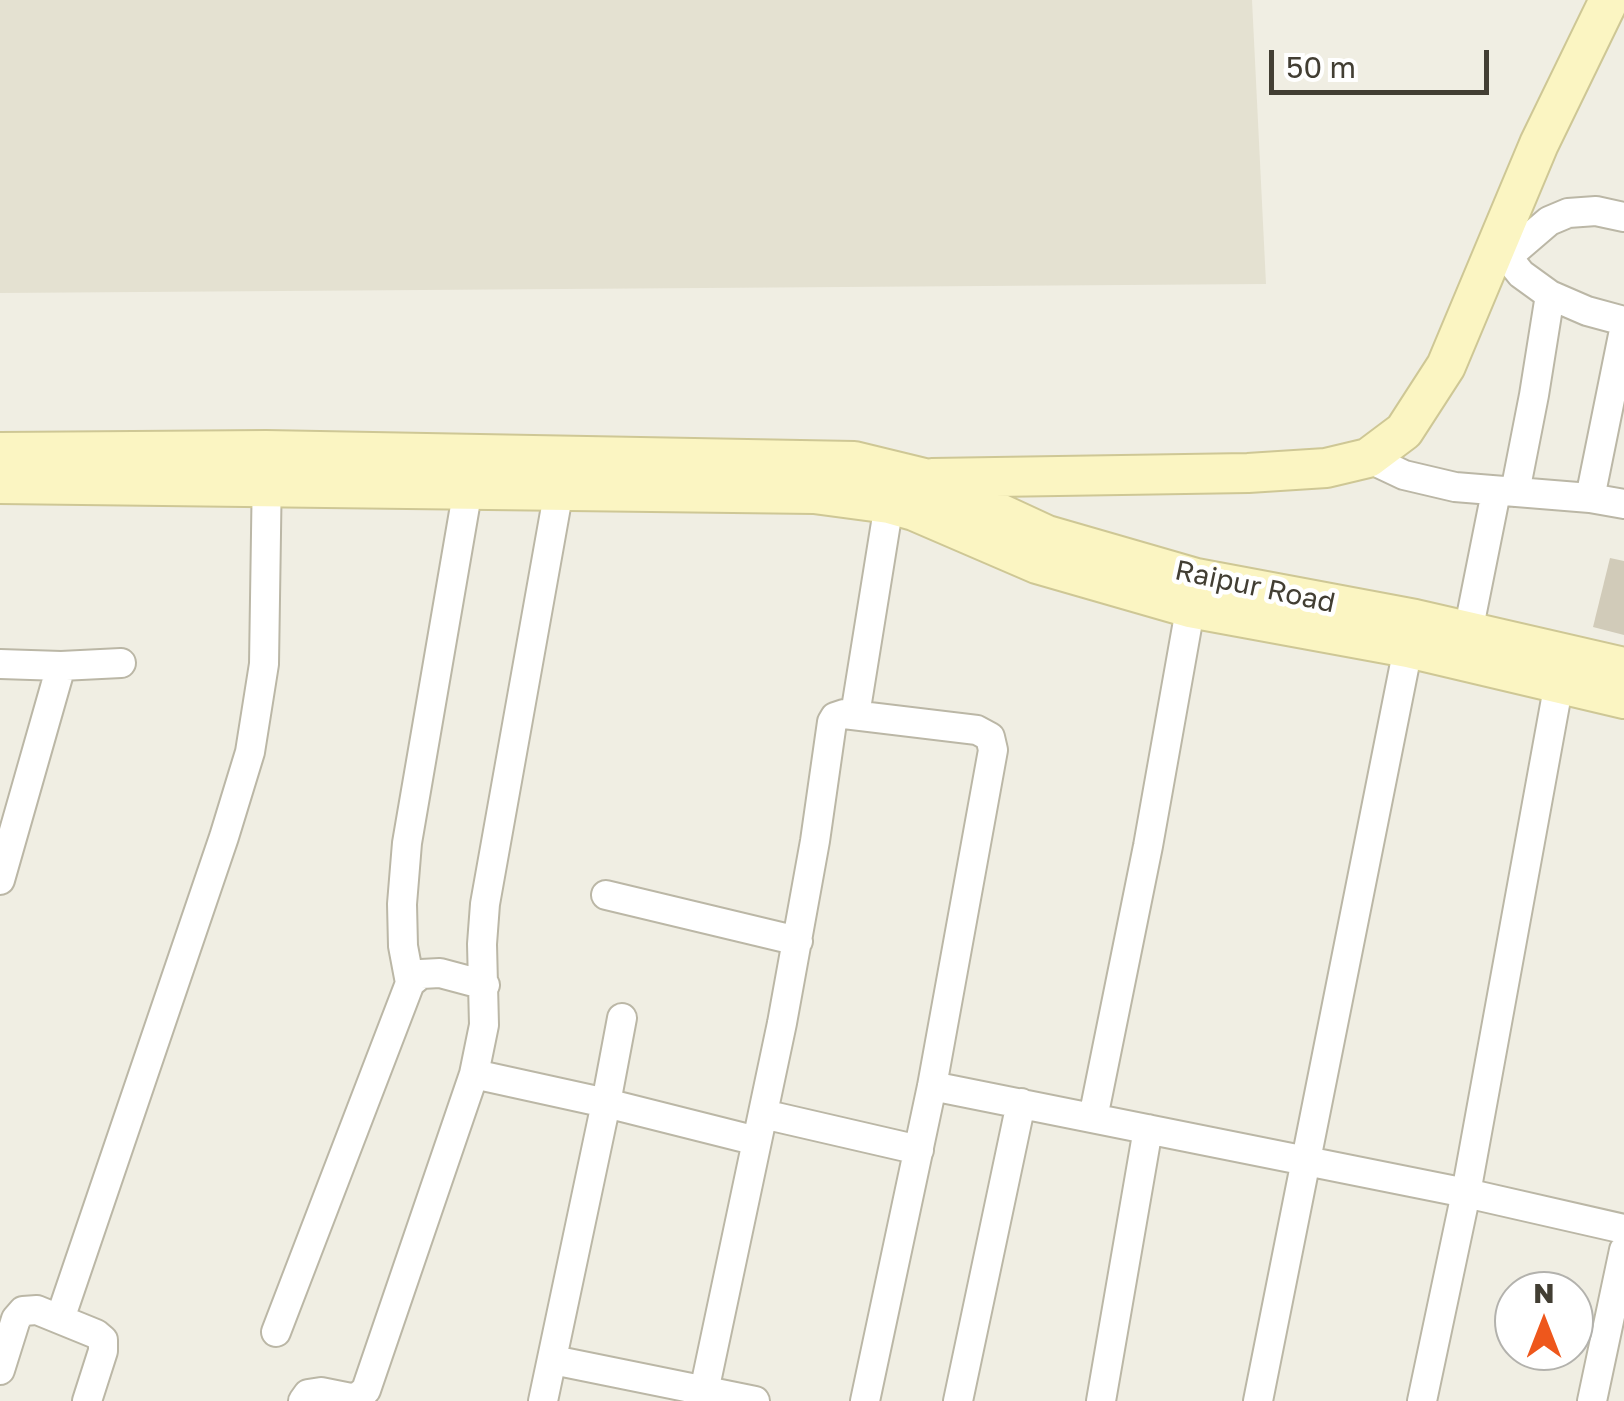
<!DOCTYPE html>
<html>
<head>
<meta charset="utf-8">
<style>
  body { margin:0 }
  #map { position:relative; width:1624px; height:1401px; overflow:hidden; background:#f0eee3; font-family:"Golos Text",sans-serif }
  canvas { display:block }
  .north { position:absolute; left:1494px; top:1271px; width:100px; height:100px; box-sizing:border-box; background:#fff; border:2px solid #b3b2ad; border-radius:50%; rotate:0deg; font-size:28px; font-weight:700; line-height:40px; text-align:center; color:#423e33 }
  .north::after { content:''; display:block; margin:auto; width:35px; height:45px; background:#ee571c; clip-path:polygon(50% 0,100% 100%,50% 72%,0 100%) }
  .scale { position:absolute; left:1269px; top:50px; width:220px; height:45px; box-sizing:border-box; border:5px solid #423e33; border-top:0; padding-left:12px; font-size:30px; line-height:35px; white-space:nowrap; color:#423e33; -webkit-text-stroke:8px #fff; paint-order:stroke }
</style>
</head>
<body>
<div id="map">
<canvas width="1624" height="1401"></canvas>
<div class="north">N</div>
<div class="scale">50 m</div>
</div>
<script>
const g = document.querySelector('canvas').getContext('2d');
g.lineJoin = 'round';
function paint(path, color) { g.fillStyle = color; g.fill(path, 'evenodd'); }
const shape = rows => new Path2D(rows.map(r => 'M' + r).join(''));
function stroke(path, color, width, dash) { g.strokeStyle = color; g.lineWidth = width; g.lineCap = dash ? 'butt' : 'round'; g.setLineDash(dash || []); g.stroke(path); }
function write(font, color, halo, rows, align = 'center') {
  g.font = font + ' "Golos Text",sans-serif'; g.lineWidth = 9; g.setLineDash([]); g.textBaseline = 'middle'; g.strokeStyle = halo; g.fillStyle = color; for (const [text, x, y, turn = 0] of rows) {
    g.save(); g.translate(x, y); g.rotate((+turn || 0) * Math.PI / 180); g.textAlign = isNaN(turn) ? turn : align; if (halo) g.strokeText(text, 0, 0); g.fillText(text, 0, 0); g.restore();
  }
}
paint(shape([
  [0,0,1252,0,1266,284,0,293]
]), '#e4e1d1');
paint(shape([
  [1610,558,1624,561,1624,635,1593,627]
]), '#d1cbb9');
const street = shape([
  [1497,244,1521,274,1550,295,1587,311,1624,321],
  [1507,257,1549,221,1568,213,1596,211,1624,217],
  [1368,458,1404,475,1455,487,1590,498,1624,504],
  [1515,492,1534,395,1550,295],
  [1590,498,1624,330],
  [1465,647,1496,492],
  [0,664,61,666,121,663],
  [855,715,889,504],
  [0,880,61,666],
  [606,895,798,941],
  [410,983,403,946,402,904,407,843,471,471],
  [474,1074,606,1103,757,1141],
  [932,1086,1466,1193,1624,1229],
  [763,1114,919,1150],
  [1093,1118,1148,846,1193,593],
  [60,1319,224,837,250,752,264,664,267,468],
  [276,1332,410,983,421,974,440,973,485,985],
  [553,1360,755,1401],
  [0,1370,16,1319,23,1311,37,1310,96,1334,103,1340,103,1351,87,1401],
  [303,1401,308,1394,321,1392,351,1398,359,1396,366,1390,474,1074,484,1025,482,944,485,904,562,473],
  [543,1401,606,1103,622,1018],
  [702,1401,782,1023,815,841,832,722,835,717,844,714,977,730,990,737,993,750,932,1086,865,1401],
  [958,1401,1021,1103],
  [1101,1401,1148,1129],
  [1258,1401,1408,648],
  [1422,1401,1466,1193,1562,666],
  [1592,1401,1624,1250]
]);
const secondary = shape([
  [0,452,266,450,854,461,924,478,1047,535,1196,578,1415,619,1624,667],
  [932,478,1248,473,1326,468,1368,458,1404,431,1446,366,1539,144,1609,0],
  [0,484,814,494,889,504,914,511,1037,564,1190,608,1408,648,1624,699]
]);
stroke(street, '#bbb7a6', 32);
stroke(secondary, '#cec795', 42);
stroke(street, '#fff', 28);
stroke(secondary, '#fbf5c2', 38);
write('28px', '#423e33', '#fff', [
  ["Raipur Road",1255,587,12]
]);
</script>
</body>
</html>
